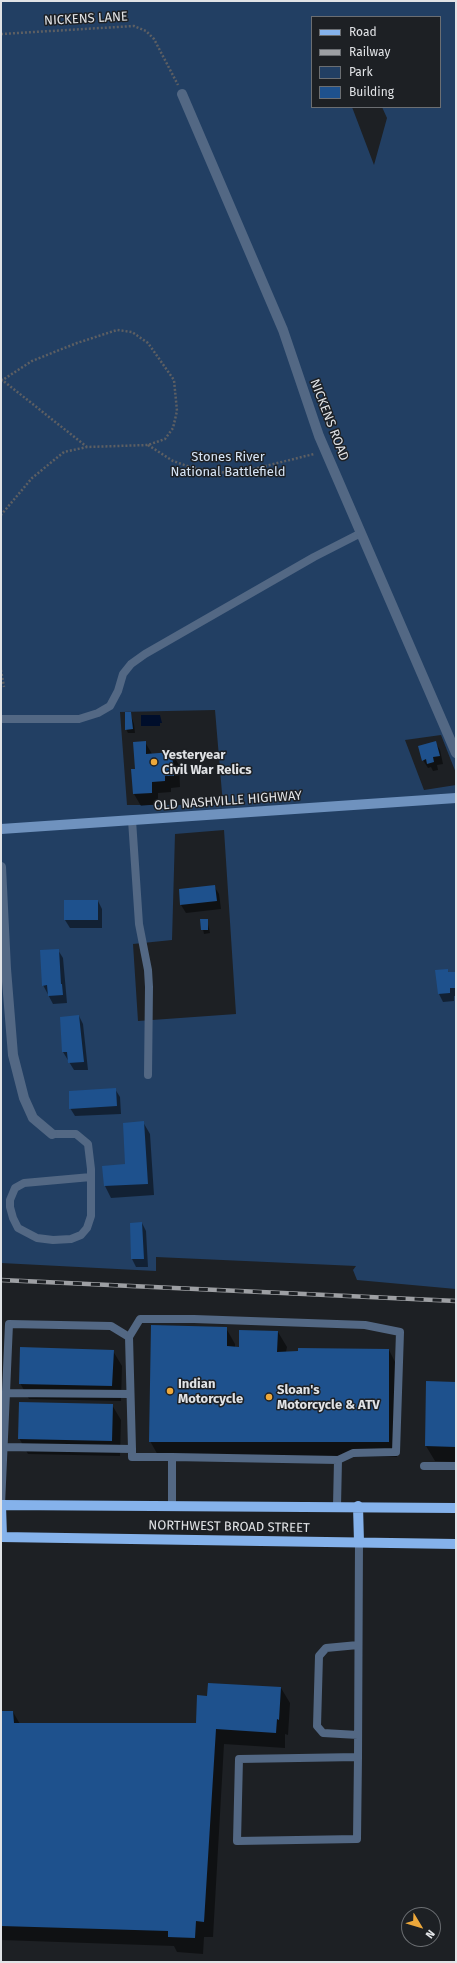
<!DOCTYPE html>
<html>
<head>
<meta charset="utf-8">
<style>
  body { margin:0 }
  #map { position:relative; width:457px; height:1963px; overflow:hidden; background:#1d2024; font-family:"Fira Sans",sans-serif }
  canvas { display:block }
  .frame { position:absolute; inset:0; border:2px solid #e1e3e6; pointer-events:none }
  .legend { position:absolute; left:311px; top:16px; width:130px; height:92px; box-sizing:border-box; background:#1d2024; border:1px solid #6b6e72; margin:0; padding:5px 7px; list-style:none; font-size:12px; color:#e1e3e6 }
  .legend li { display:flex; align-items:center; gap:8px; height:20px }
  .legend b { width:20px; border:1px solid #6b6e72 }
  .north { position:absolute; left:401px; top:1907px; width:40px; height:40px; box-sizing:border-box; background:#1d2024; border:1px solid #6b6e72; border-radius:50%; rotate:128deg; font-size:11px; font-weight:700; line-height:16px; text-align:center; color:#e1e3e6 }
  .north::after { content:''; display:block; margin:auto; width:14px; height:18px; background:#eda83b; clip-path:polygon(50% 0,100% 100%,50% 72%,0 100%) }
</style>
</head>
<body>
<div id="map">
<canvas width="457" height="1963"></canvas>
<div class="frame"></div>
<ul class="legend">
<li><b style="height:5px;background:#85b2eb"></b>Road</li>
<li><b style="height:5px;background:#9d9fa3"></b>Railway</li>
<li><b style="height:11px;background:#223f63"></b>Park</li>
<li><b style="height:11px;background:#1e518d"></b>Building</li>
</ul>
<div class="north">N</div>
</div>
<script>
const g = document.querySelector('canvas').getContext('2d');
g.lineJoin = 'round';
function paint(path, color) { g.fillStyle = color; g.fill(path, 'evenodd'); }
const shape = rows => new Path2D(rows.map(r => 'M' + r).join(''));
function stroke(path, color, width, dash) { g.strokeStyle = color; g.lineWidth = width; g.lineCap = dash ? 'butt' : 'round'; g.setLineDash(dash || []); g.stroke(path); }
function write(font, color, halo, rows, align = 'center') {
  g.font = font + ' "Fira Sans",sans-serif'; g.lineWidth = 3; g.setLineDash([]); g.textBaseline = 'middle'; g.strokeStyle = halo; g.fillStyle = color; for (const [text, x, y, turn = 0] of rows) {
    g.save(); g.translate(x, y); g.rotate((+turn || 0) * Math.PI / 180); g.textAlign = isNaN(turn) ? turn : align; if (halo) g.strokeText(text, 0, 0); g.fillText(text, 0, 0); g.restore();
  }
}
paint(shape([
  [1,1,456,1,456,773,441,735,405,740,424,790,456,785,456,1289,357,1280,353,1270,356,1266,156,1257,156,1271,1,1263],
  [312,17,440,17,440,107,382,107,387,118,374,165,352,107,312,107],
  [215,710,223,805,127,805,120,712],
  [224,830,236,1014,138,1021,133,944,172,940,175,834]
]), '#223f63');
paint(shape([
  [141,715,160,715,162,723,160,723,160,726,141,726]
]), '#000e2b');
paint(shape([
  [130,713,134,724,135,733,128,733,126,729],
  [145,742,152,754,172,753,179,765,180,787,171,788,171,792,158,793,158,804,141,806,134,794,136,770],
  [435,742,440,750,443,764,437,765,438,770,433,771,431,767,428,768,423,760],
  [214,886,219,894,221,909,186,913,181,905,180,890],
  [98,901,102,909,102,928,70,928,65,920],
  [201,920,207,920,210,933,204,934],
  [58,950,63,958,67,1003,53,1004,43,985],
  [447,970,449,973,456,973,456,996,454,996,454,1001,443,1002,439,994],
  [79,1016,83,1024,88,1070,74,1070,63,1052],
  [115,1089,120,1097,121,1114,75,1116,70,1108],
  [143,1122,150,1134,154,1195,111,1198,105,1186,104,1167,126,1165],
  [142,1223,146,1231,148,1267,136,1267,132,1259],
  [226,1328,235,1344,235,1348,241,1348,278,1332,287,1347,286,1352,389,1350,397,1366,397,1457,159,1457,150,1441],
  [113,1351,122,1366,121,1401,29,1399,20,1383],
  [456,1383,456,1462,435,1461,426,1446],
  [112,1405,121,1420,120,1456,28,1454,19,1438],
  [281,1688,290,1703,288,1735,285,1734,285,1748,224,1744,213,1937,204,1937,203,1954,177,1952,174,1946,1,1940,1,1712,13,1712,20,1724,197,1724,208,1697]
]), '#0007');
paint(shape([
  [125,712,131,712,133,729,125,730],
  [146,741,146,754,172,752,174,776,165,776,165,781,152,782,152,793,133,794,131,769,135,769,133,742],
  [436,741,440,756,433,757,434,762,427,764,426,759,422,761,418,746],
  [215,885,217,901,180,905,179,889],
  [64,900,98,900,98,920,64,920],
  [200,919,208,919,208,930,201,930],
  [59,949,61,984,62,984,63,995,48,996,47,985,42,986,40,950],
  [448,969,448,972,456,972,456,988,450,988,450,993,438,994,435,970],
  [79,1015,84,1062,68,1063,67,1052,62,1052,60,1017],
  [116,1088,117,1106,69,1109,69,1091],
  [144,1121,148,1184,104,1186,102,1166,125,1164,123,1123],
  [142,1222,144,1259,131,1259,130,1223],
  [151,1325,227,1327,227,1346,239,1347,239,1330,278,1331,277,1352,298,1351,298,1348,389,1349,389,1442,149,1442],
  [20,1347,114,1350,112,1386,19,1384],
  [426,1381,456,1382,456,1447,425,1446],
  [19,1402,113,1404,112,1441,18,1439],
  [208,1683,281,1687,279,1720,277,1719,276,1733,216,1729,204,1922,196,1921,195,1938,168,1937,168,1931,1,1926,1,1711,13,1711,14,1723,196,1723,197,1695,207,1696]
]), '#1e518d');
stroke(shape([
  [1,34,134,26,146,31,154,39,178,85],
  [1,379,87,447],
  [1,381,32,361,77,343,117,330,132,332,148,343,174,380,177,411,173,428,165,439,148,445,87,447,64,452,32,478,1,515],
  [148,445,173,461,190,467,233,474,314,454],
  [1,670,4,687]
]), '#5d5f63', 2.5, [2, 2]);
stroke(shape([
  [1,719,79,719,98,713,110,706,118,691,123,674,131,664,145,654,314,557,361,533],
  [132,820,139,924,148,970,149,987,148,1075],
  [52,1134,76,1134,88,1144,91,1169,91,1216,87,1228,81,1235,71,1239,53,1240,37,1238,18,1228,13,1218,10,1207,10,1200,15,1188,24,1183,91,1177],
  [129,1337,140,1319,194,1319,365,1325,400,1332,396,1452,353,1453,338,1460],
  [6,1393,130,1394],
  [4,1447,132,1449,132,1457,172,1457,172,1506],
  [172,1457,338,1460,337,1506],
  [424,1466,456,1466],
  [1,1505,9,1324,111,1326,129,1337,132,1449],
  [358,1735,323,1733,317,1726,319,1656,326,1648,358,1645],
  [358,1757,239,1759,237,1841,357,1839,358,1757,359,1542]
]), '#536884', 8);
stroke(shape([
  [182,94,283,330,319,436,456,753],
  [1,867,6,969,13,1055,24,1098,33,1118,52,1134]
]), '#536884', 10);
stroke(shape([
  [1,829,456,798]
]), '#6f92be', 10);
stroke(shape([
  [1,1505,456,1508],
  [1,1505,2,1537],
  [358,1506,359,1542],
  [1,1537,456,1544]
]), '#85b2eb', 10);
const rail = shape([
  [1,1280,456,1301]
]);
stroke(rail, '#9d9fa3', 4.5);
stroke(rail, '#1d2024', 3, [9]);
for (const [x, y, r, color] of [
  [154,762,4,"#eda83b"],
  [170,1391,4,"#eda83b"],
  [269,1397,4,"#eda83b"]
]) { const dot = new Path2D(); dot.arc(x, y, r, 0, 2 * Math.PI); g.fillStyle = color; g.fill(dot); stroke(dot, '#1d2024', 1.5); }
write('13px', '#e1e3e6', '#1d2024', [
  ["NICKENS LANE",86,19,-3],
  ["NICKENS ROAD",329,420,69],
  ["OLD NASHVILLE HIGHWAY",228,801,-4],
  ["NORTHWEST BROAD STREET",229,1527,1]
]);
write('13px', '#d7e5f6', '#1d2024', [
  ["Stones River",228,457],
  ["National Battlefield",228,472]
]);
write('bold 13px', '#e1e3e6', '#1d2024', [
  ["Yesteryear",162,755],
  ["Civil War Relics",162,770],
  ["Indian",178,1384],
  ["Motorcycle",178,1399],
  ["Sloan's",277,1390],
  ["Motorcycle & ATV",277,1405]
], 'left');
</script>
</body>
</html>
